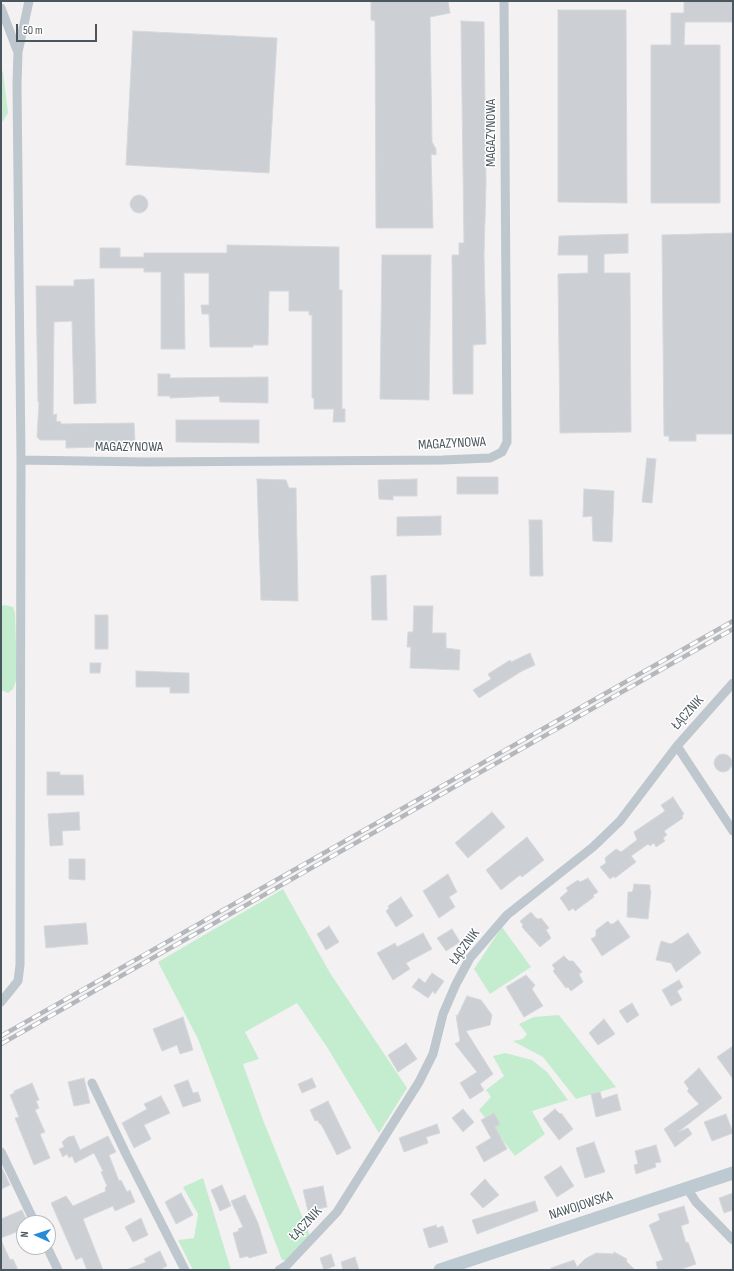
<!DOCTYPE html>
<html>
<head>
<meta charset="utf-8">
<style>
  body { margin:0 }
  #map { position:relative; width:734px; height:1271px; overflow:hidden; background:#f3f1f2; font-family:"Sofia Sans Condensed",sans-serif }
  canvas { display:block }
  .frame { position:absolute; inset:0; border:2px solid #4a575e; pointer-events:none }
  .north { position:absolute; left:16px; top:1215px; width:40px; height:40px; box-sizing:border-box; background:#fff; border:1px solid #b7bcbf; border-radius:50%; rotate:273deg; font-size:11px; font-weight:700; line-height:16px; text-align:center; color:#4a575e }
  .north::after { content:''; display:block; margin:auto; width:14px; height:18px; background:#258cda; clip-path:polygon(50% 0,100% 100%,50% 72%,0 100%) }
  .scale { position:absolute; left:16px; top:24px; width:81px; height:18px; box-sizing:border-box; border:2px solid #4a575e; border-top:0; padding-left:5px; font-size:12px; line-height:14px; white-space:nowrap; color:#4a575e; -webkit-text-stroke:3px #fff; paint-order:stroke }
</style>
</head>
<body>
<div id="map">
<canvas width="734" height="1271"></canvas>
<div class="frame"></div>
<div class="north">N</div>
<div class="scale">50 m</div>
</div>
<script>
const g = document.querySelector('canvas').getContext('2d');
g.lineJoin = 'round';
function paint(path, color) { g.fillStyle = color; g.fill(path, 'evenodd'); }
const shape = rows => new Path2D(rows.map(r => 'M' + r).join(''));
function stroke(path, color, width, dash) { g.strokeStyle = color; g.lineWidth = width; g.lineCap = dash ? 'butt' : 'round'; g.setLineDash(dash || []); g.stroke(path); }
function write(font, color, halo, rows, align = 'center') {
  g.font = font + ' "Sofia Sans Condensed",sans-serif'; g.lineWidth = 3; g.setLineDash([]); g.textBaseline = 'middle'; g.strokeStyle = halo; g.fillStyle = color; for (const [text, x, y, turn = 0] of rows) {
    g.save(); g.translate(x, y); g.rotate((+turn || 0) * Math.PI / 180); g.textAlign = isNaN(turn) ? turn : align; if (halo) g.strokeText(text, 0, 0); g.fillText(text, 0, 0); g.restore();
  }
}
paint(shape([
  [1,69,3,72,8,113,1,124],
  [5,605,13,607,15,613,17,678,13,689,8,693,1,690,1,606],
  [283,889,330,973,407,1088,379,1133,327,1047,297,1003,245,1032,259,1059,243,1064,263,1120,310,1236,288,1261,282,1260,198,1039,158,962],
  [502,927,531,967,490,994,474,969],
  [559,1015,616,1087,576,1099,543,1057,513,1041,523,1039,527,1034,519,1024,534,1017],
  [505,1053,532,1060,547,1072,568,1100,532,1111,545,1134,515,1156,479,1110,491,1097,486,1090,504,1076,493,1056],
  [203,1178,231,1270,193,1270,178,1240,194,1238,198,1214,183,1187]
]), '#c3edce');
const building = shape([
  [371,1,448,1,450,13,430,17,432,142,436,149,436,155,431,154,433,228,376,228,375,21,371,20,371,1],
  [684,1,733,1,733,22,685,22,684,45,720,45,720,203,651,203,651,45,671,45,671,13,684,13,684,1],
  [558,10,626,10,627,203,558,202,558,10],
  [461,21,484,22,486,184,484,255,486,344,473,345,473,394,453,394,452,255,459,255,459,243,464,243,461,21],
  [133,31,277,38,269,173,126,165,133,31],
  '130 204a9 9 0 1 1 18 0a9 9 0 1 1-18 0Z',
  [733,233,733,434,696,434,696,441,669,441,669,436,664,436,662,235,733,233],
  [628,234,628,253,604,254,604,273,630,273,631,432,560,433,558,274,588,273,588,255,558,255,559,236,628,234],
  [227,245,339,247,339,290,342,290,342,409,345,409,345,422,333,422,334,409,314,409,314,398,312,398,312,315,309,315,309,311,289,311,289,291,269,291,268,345,253,345,253,347,210,347,209,314,202,314,201,305,209,305,209,273,184,273,185,349,161,349,161,272,144,272,144,268,100,268,100,248,120,248,120,257,144,257,144,253,227,253,227,245],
  [382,255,431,255,429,400,380,399,382,255],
  [94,279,96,403,74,404,72,321,54,322,53,415,57,414,56,421,61,422,61,424,134,423,135,442,128,443,128,449,97,450,97,447,66,448,66,440,40,440,37,437,39,402,38,402,36,286,74,286,74,280,94,279],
  [158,374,170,374,170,378,268,377,268,403,220,402,219,396,170,398,170,396,158,396,158,374],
  [176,420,259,420,259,443,176,442,176,420],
  [647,458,656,459,652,503,642,502,647,458],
  [457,477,498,477,498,494,457,494,457,477],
  [257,479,286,480,289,488,296,488,298,601,261,600,257,479],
  [417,479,417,496,393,496,393,500,379,499,378,480,417,479],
  [584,489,614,491,612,542,593,541,592,516,583,517,584,489],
  [441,516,441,535,397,536,397,517,441,516],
  [529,520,542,520,543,576,530,576,529,520],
  [386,575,387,620,372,620,371,576,386,575],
  [414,606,433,606,432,633,446,633,446,648,460,650,459,670,410,668,411,647,407,647,408,632,413,632,414,606],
  [95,615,108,615,108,649,95,649,95,615],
  [530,653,535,665,522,671,479,698,473,690,491,679,488,674,510,660,511,662,530,653],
  [90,663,101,663,100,673,90,673,90,663],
  [136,671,189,673,189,693,170,693,170,687,136,687,136,671],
  '714 763a9 9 0 1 1 18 0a9 9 0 1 1-18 0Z',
  [47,772,60,772,60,775,83,775,84,795,47,795,47,772],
  [673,797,684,814,682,816,683,818,664,831,667,835,663,838,665,841,656,847,654,843,650,846,648,844,631,856,636,862,615,878,614,876,610,879,600,867,606,863,605,858,616,849,621,852,637,840,634,832,665,811,661,805,673,797],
  [79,812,80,830,62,831,63,845,50,846,48,814,79,812],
  [492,812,505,827,468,858,455,843,492,812],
  [527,837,544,860,522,877,520,875,501,890,486,870,527,837],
  [69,859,85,859,85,880,69,879,69,859],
  [448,874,457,892,449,897,455,907,439,918,423,891,448,874],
  [588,878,598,892,593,895,594,897,575,911,573,908,569,911,560,898,568,891,566,888,578,880,580,882,588,878],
  [634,884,650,885,650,890,651,891,648,919,627,917,628,892,632,892,633,890,634,884],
  [401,897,413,916,396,927,386,911,389,908,388,906,401,897],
  [531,912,536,918,539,919,541,918,549,928,546,930,551,938,540,947,522,927,523,925,520,921,531,912],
  [618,920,630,937,602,956,591,939,596,936,596,930,608,921,610,924,613,924,618,920],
  [86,923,88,944,46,948,44,926,86,923],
  [329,926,339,942,326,950,317,934,329,926],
  [452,929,460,942,446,951,437,938,452,929],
  [423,933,432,949,406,963,410,969,393,980,377,953,395,943,397,947,423,933],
  [688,933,701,953,676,972,671,963,656,960,661,941,671,944,688,933],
  [564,956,569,961,573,961,582,972,579,974,583,982,571,991,568,987,566,988,553,971,555,969,552,965,564,956],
  [432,973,444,981,435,994,433,991,428,998,412,987,419,978,425,983,432,973],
  [526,975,535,985,532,989,543,1006,524,1017,506,987,526,975],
  [679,980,683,987,677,991,682,1000,671,1006,662,990,679,980],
  [467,996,481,1000,492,1015,490,1025,466,1031,493,1074,480,1084,484,1090,470,1099,460,1083,477,1072,455,1044,460,1041,456,1015,457,1017,467,996],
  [632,1003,639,1015,627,1023,619,1011,632,1003],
  [183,1017,193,1050,180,1054,177,1045,162,1051,153,1029,183,1017],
  [604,1019,615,1034,598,1045,589,1033,604,1019],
  [406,1043,417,1059,398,1072,388,1055,406,1043],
  [733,1046,733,1079,717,1057,733,1046],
  [699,1068,722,1098,678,1132,688,1128,692,1134,675,1147,664,1129,699,1104,687,1091,689,1089,684,1082,699,1068],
  [84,1078,90,1103,74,1106,68,1082,84,1078],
  [312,1078,316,1087,302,1093,298,1084,312,1078],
  [188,1080,193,1093,198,1092,201,1101,183,1107,174,1085,188,1080],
  [32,1083,39,1100,36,1101,39,1108,35,1110,45,1132,40,1134,50,1158,34,1165,15,1118,19,1117,10,1095,14,1093,14,1091,32,1083],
  [600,1092,602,1099,617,1094,621,1110,596,1117,591,1094,600,1092],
  [161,1096,170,1113,144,1125,151,1139,134,1148,122,1123,147,1109,144,1104,161,1096],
  [328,1101,351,1148,337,1155,321,1124,320,1124,317,1120,315,1121,310,1110,328,1101],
  [463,1109,474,1122,463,1132,452,1118,463,1109],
  [555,1109,560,1114,561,1113,573,1129,559,1140,543,1119,555,1109],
  [494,1113,500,1124,495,1127,507,1149,484,1162,476,1147,491,1138,481,1120,494,1113],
  [726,1114,733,1133,712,1141,704,1122,726,1114],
  [437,1124,440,1133,426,1137,428,1143,404,1152,399,1138,437,1124],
  [74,1136,80,1150,108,1136,116,1152,109,1155,119,1181,121,1180,127,1192,130,1190,135,1202,115,1211,113,1206,83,1219,103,1270,87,1270,82,1257,76,1260,51,1203,66,1196,73,1206,106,1191,105,1188,107,1186,101,1172,103,1171,94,1153,75,1163,72,1156,69,1158,67,1154,63,1157,59,1149,64,1147,62,1142,68,1137,74,1136],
  [594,1142,605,1172,585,1178,576,1148,594,1142],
  [656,1145,661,1162,655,1163,656,1167,636,1174,634,1165,638,1164,635,1151,656,1145],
  [1,1166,10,1185,1,1189,1,1166],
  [561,1166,574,1186,557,1197,544,1177,561,1166],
  [485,1179,499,1195,483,1208,470,1194,485,1179],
  [222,1185,231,1206,220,1211,211,1190,222,1185],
  [323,1186,327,1207,308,1211,303,1190,323,1186],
  [181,1193,193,1215,176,1224,165,1202,181,1193],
  [733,1193,733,1210,724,1213,719,1198,733,1193],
  [245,1195,258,1223,267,1253,249,1258,248,1256,240,1258,233,1233,239,1231,238,1229,243,1227,231,1201,245,1195],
  [535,1201,538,1211,477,1234,472,1220,535,1201],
  [684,1206,689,1223,681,1226,686,1243,688,1242,696,1264,679,1270,658,1270,656,1262,663,1260,649,1225,660,1220,658,1214,684,1206],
  [22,1210,28,1223,24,1223,24,1229,1,1238,1,1219,22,1210],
  [141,1218,148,1235,133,1242,125,1227,141,1218],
  [436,1225,437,1228,443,1226,448,1242,429,1248,423,1229,436,1225],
  [1,1240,10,1260,13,1259,18,1270,1,1270,1,1240],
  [160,1251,167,1266,159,1270,126,1270,146,1262,144,1259,160,1251],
  [614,1252,627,1259,626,1261,635,1270,551,1270,551,1268,574,1260,577,1267,585,1259,596,1253,614,1254,614,1252],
  [331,1254,335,1266,324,1270,320,1258,331,1254],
  [355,1257,359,1270,343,1270,341,1262,355,1257]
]);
paint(building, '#cccfd3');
stroke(building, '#d6d8dc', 1);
stroke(shape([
  [1,8,17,50],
  [21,460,145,462,443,460,490,458,502,452,507,442,504,1],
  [677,746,733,831],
  [1,1002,18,981,20,965,21,460,17,85,18,52,29,1],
  [92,1083,126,1154,185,1270],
  [1,1152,35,1223],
  [687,1188,696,1202,733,1240],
  [47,1247,58,1270],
  [279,1270,287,1265,337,1212,419,1082,433,1054,443,1014,456,984,470,958,507,915,593,847,620,821,677,746,733,683]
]), '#bec7cd', 9);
stroke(shape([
  [440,1270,733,1173]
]), '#becad1', 13);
const rail = shape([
  [1,1036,733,621],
  [1,1044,733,629]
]);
stroke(rail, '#b4b7bb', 4.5);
stroke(rail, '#fff', 3, [9]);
write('14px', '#4a575e', '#fff', [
  ["MAGAZYNOWA",491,133,-90],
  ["MAGAZYNOWA",452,444,-3],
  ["MAGAZYNOWA",129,447],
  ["ŁĄCZNIK",688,713,-48],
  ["ŁĄCZNIK",465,947,-54],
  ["NAWOJOWSKA",581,1206,-18],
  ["ŁĄCZNIK",306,1224,-47]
]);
</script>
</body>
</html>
